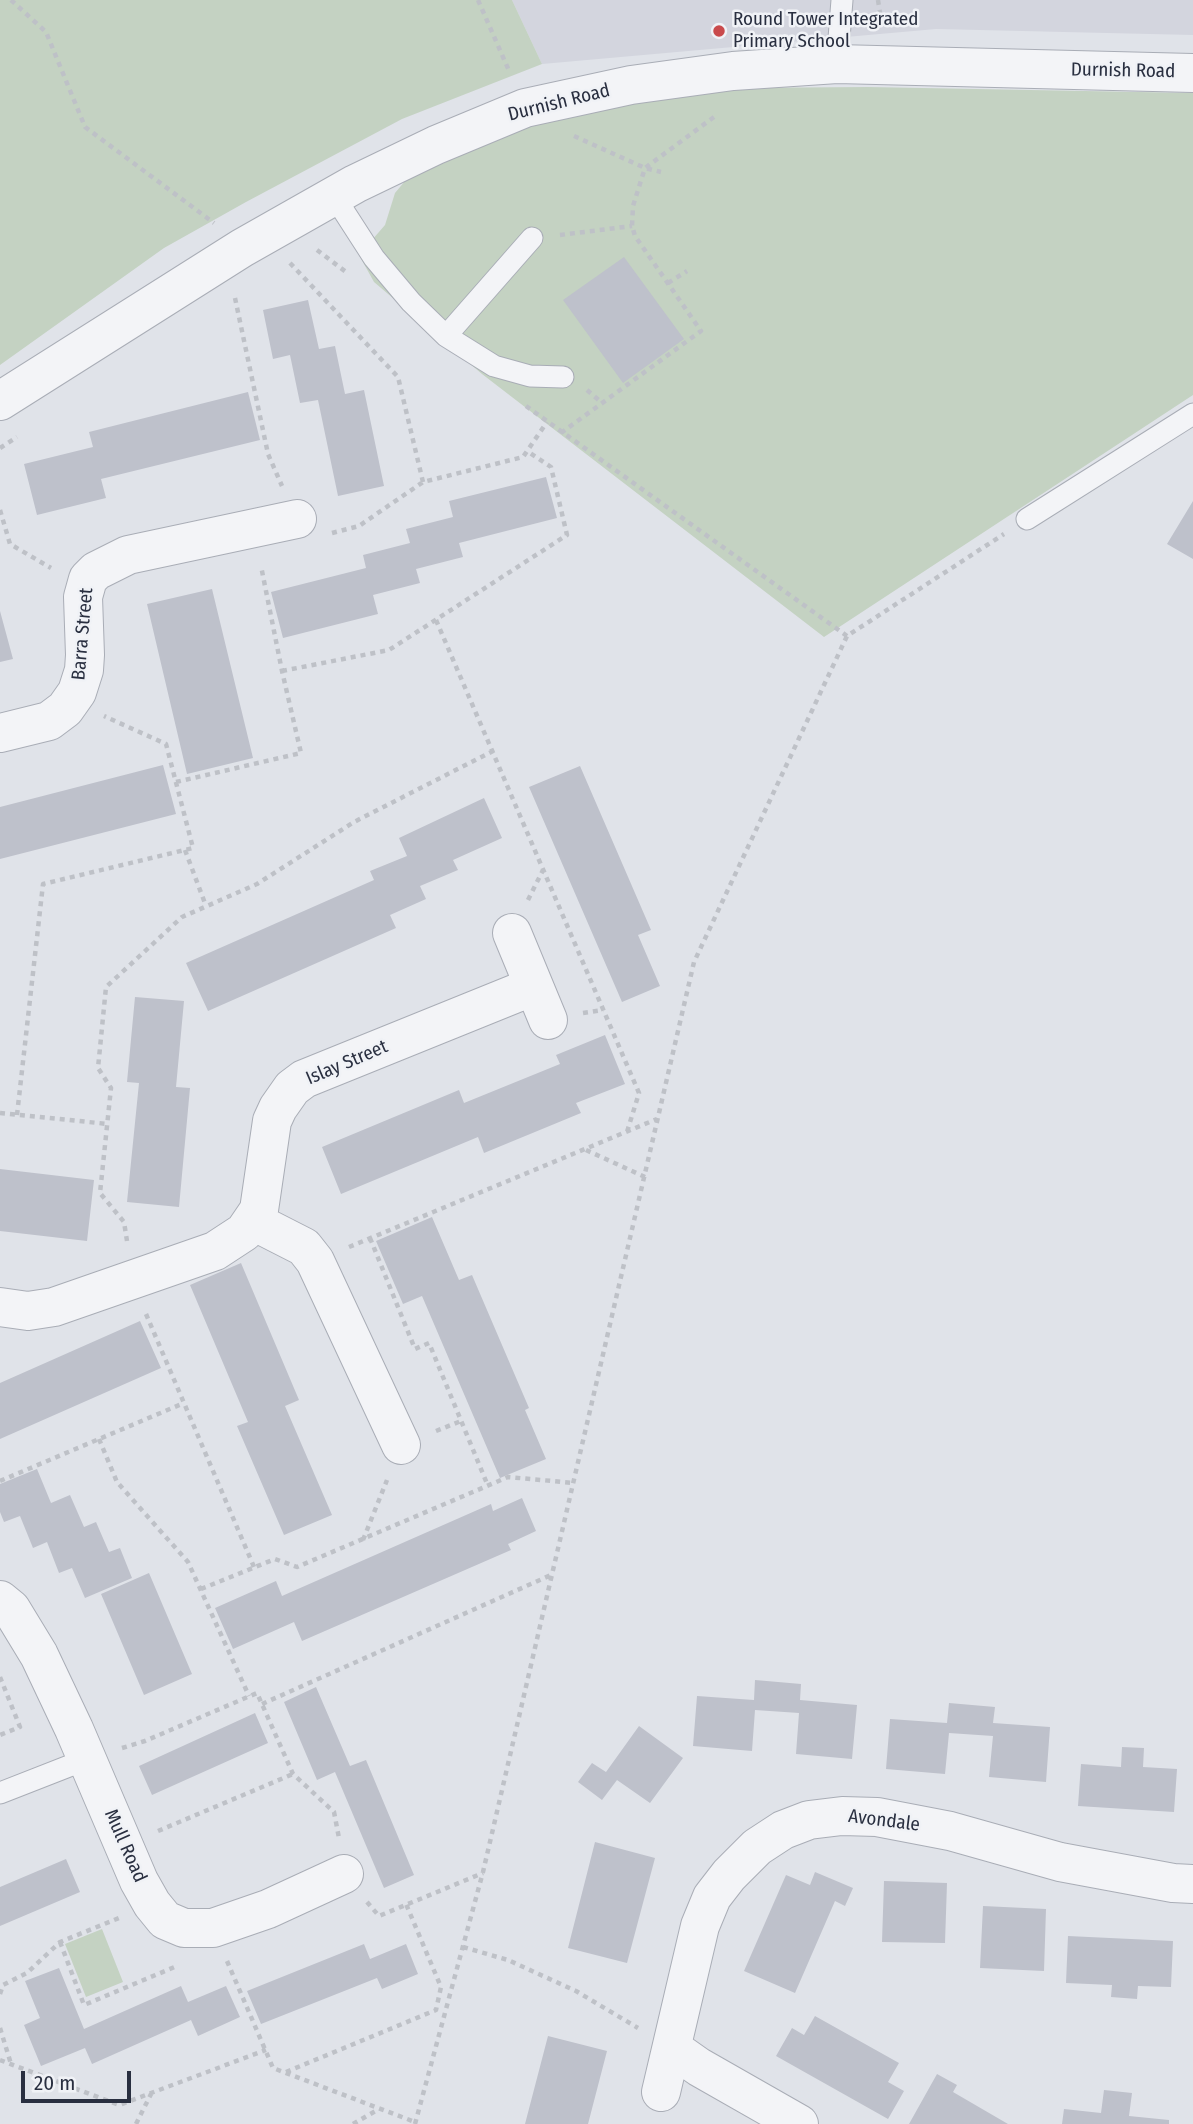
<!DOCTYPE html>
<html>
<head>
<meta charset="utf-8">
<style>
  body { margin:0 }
  #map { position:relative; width:1193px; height:2124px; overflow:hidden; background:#e0e3e9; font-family:"Fira Sans Condensed",sans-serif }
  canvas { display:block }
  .scale { position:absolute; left:21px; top:2071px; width:110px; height:32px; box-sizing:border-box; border:4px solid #292f40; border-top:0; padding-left:9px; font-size:21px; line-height:24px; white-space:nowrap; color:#292f40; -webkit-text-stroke:5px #f0f2f6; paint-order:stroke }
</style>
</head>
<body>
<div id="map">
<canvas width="1193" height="2124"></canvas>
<div class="scale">20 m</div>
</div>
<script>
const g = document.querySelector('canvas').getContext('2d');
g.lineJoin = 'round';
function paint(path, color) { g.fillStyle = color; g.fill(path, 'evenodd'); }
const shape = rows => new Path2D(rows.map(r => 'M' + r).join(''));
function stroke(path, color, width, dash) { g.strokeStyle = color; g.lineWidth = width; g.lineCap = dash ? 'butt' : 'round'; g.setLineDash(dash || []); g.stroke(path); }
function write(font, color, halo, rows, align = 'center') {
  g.font = font + ' "Fira Sans Condensed",sans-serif'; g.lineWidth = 5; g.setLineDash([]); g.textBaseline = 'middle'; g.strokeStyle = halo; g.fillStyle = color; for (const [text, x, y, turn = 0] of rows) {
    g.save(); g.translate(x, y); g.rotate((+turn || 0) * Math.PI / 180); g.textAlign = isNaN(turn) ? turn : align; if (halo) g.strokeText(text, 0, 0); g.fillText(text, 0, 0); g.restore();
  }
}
paint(shape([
  [512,0,1193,0,1193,35,936,29,542,64]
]), '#d3d5de');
paint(shape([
  [0,0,512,0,542,64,402,119,246,202,164,248,0,365],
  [868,87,1193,93,1193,395,824,637,482,374,374,282,359,255,385,225,395,193,410,175,539,118,732,88],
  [102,1929,123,1982,86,1997,65,1944]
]), '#c4d2c2');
paint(shape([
  [624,257,684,339,623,383,563,300],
  [308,300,319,349,335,346,345,394,364,390,384,486,338,496,318,400,300,403,290,355,273,359,263,310],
  [248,392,260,440,101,479,106,498,37,515,24,464,93,447,89,432],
  [546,477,557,518,459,543,463,557,416,569,420,583,373,595,378,614,283,638,271,592,366,568,363,555,410,543,406,529,453,517,449,501],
  [1193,501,1193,559,1167,544],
  [212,589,253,758,187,774,147,604],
  [0,611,13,659,0,662],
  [163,765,176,814,0,859,0,807],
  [580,766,651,930,638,935,660,986,622,1002,529,787],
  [484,798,502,838,453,860,458,870,420,886,426,899,390,915,396,928,208,1011,186,963,374,880,370,871,407,856,399,838],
  [135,997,184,1001,176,1087,190,1088,179,1207,127,1202,139,1083,127,1082],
  [605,1035,625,1084,576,1103,581,1113,484,1153,478,1137,341,1194,322,1147,459,1090,464,1103,560,1064,556,1055],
  [0,1169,94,1180,87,1241,0,1231],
  [432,1217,459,1280,472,1275,529,1408,525,1410,546,1459,500,1478,422,1296,403,1304,376,1241],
  [241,1263,299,1400,285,1406,332,1515,284,1535,237,1426,248,1422,190,1285],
  [140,1321,161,1368,0,1439,0,1383],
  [37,1469,51,1503,70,1495,84,1527,96,1522,109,1552,120,1548,132,1578,85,1598,72,1568,59,1573,47,1542,33,1548,20,1516,4,1522,0,1512,0,1484],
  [522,1498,536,1531,508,1544,511,1550,302,1641,294,1622,233,1649,215,1608,276,1581,282,1596,491,1504,493,1511],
  [149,1573,192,1674,144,1695,101,1594],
  [755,1680,801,1684,800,1700,857,1705,852,1759,796,1754,799,1713,755,1710,752,1751,693,1746,697,1696,754,1700],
  [316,1687,350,1766,366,1760,414,1875,384,1888,335,1772,317,1780,284,1702],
  [949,1703,995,1707,993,1723,1050,1727,1046,1782,989,1777,993,1736,949,1733,945,1774,886,1769,890,1719,947,1723],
  [255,1713,268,1743,152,1795,139,1766],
  [639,1726,683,1758,650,1803,617,1780,602,1800,578,1782,592,1763,606,1772],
  [1122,1747,1144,1748,1143,1767,1177,1769,1174,1812,1078,1806,1081,1764,1121,1767],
  [595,1842,655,1858,627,1963,568,1948],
  [66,1859,80,1892,0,1926,0,1887],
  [815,1872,853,1888,845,1906,835,1901,795,1993,744,1971,786,1875,810,1885],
  [884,1881,947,1883,945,1943,882,1942],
  [983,1906,1046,1909,1044,1971,980,1968],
  [1068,1936,1173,1941,1171,1987,1138,1986,1137,1999,1111,1997,1112,1985,1066,1983],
  [364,1944,370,1959,406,1944,418,1974,382,1989,377,1978,261,2024,247,1991],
  [59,1968,84,2029,181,1986,188,2002,226,1986,240,2017,198,2036,191,2020,92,2064,85,2048,41,2066,24,2025,40,2018,25,1981],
  [815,2016,899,2063,888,2082,904,2091,888,2119,776,2056,792,2028,804,2035],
  [548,2036,607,2051,588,2124,525,2124],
  [937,2074,957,2085,953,2092,1008,2124,909,2124],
  [1104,2090,1132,2093,1129,2116,1169,2120,1169,2124,1062,2124,1064,2109,1101,2113]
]), '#bec1cb');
const lane = shape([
  [837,64,842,0],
  [334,196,374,258,411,302,446,336,494,366,530,376,563,377],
  [446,336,532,238],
  [1027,519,1193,414],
  [0,1793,87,1759]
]);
const street = shape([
  [0,401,242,248,355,184,436,145,525,108,631,85,733,71,837,64,1193,73],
  [0,733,49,721,65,709,77,692,84,670,85,655,83,597,88,579,96,571,128,555,297,519],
  [512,933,548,1020],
  [253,1221,304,1247,315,1261,401,1445],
  [0,1307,28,1311,54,1307,215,1251,244,1232,259,1210,272,1121,278,1108,292,1088,304,1079,534,986],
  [0,1600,11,1609,39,1655,74,1729,139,1881,152,1904,165,1920,184,1928,213,1928,268,1909,344,1874],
  [672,2048,699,2067,799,2124],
  [661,2092,700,1926,712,1897,729,1875,757,1847,783,1830,809,1820,842,1816,877,1817,950,1831,1060,1862,1173,1883,1193,1884]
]);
stroke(lane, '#a9adb6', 23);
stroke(street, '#a9adb6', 40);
stroke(shape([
  [11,0,46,32,85,127,214,223],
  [478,0,510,73],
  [878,0,882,26],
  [574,136,645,168,661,172],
  [560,235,632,226],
  [317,250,346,272],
  [290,263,398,377,423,482],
  [668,283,687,271],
  [235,298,268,454,282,486],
  [587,390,602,403],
  [526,406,847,636],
  [561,433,701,331,635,236,632,226,633,206,645,168,718,114],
  [0,448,17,437],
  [0,510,10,544,51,568],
  [332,533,359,526,423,482,523,457,547,422],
  [436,620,639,1093,627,1132],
  [282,671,389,650,567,535,551,467,527,451],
  [176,782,301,753,282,671,261,566],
  [185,850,206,906],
  [528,900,543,870],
  [583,1013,603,1010],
  [0,1113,108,1124],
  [17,1115,43,884,193,848,166,744,104,716],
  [586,1150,645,1177],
  [370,1238,415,1349,429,1343,488,1486],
  [127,1241,124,1222,100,1193,111,1088,98,1068,106,987,182,917,257,884,354,822,493,751],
  [349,1247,657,1119],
  [146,1314,254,1567],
  [436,1431,461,1421],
  [99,1439,117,1482,188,1562,249,1696],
  [0,1481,184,1403],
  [363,1540,387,1480],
  [201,1589,275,1559,297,1567,508,1477,574,1483],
  [0,1677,20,1727,0,1735],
  [262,1704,551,1575],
  [122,1748,145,1741,257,1693,293,1774,334,1812,339,1838],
  [158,1831,293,1774],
  [367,1902,379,1916,483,1873],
  [60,1942,84,2005,177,1966],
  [463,1947,508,1960,576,1991,638,2028],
  [227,1961,273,2068,415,2122],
  [0,1994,3,1985,27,1973,60,1942,119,1918],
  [0,2028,11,2064],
  [0,2060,119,2105,266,2050],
  [286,2072,436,2010,441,1987,406,1904],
  [136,2124,151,2094],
  [353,2124,379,2109],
  [415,2124,483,1872,694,962,847,636,1004,534]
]), '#bec1c7', 4.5, [5, 5]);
stroke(lane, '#f3f4f7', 21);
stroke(street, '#f3f4f7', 38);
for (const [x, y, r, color] of [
  [719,31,7,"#c94a4c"]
]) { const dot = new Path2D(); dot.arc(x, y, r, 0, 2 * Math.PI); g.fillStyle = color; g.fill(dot); stroke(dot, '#f0f2f6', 2.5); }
write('19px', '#292f40', '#f0f2f6', [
  ["Round Tower Integrated",733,20],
  ["Primary School",733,42]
], 'left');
write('19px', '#292f40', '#f0f2f6', [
  ["Durnish Road",1123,71,1],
  ["Durnish Road",559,103,-14],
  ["Barra Street",83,634,-85],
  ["Islay Street",347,1063,-23],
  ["Avondale",884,1821,7],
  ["Mull Road",125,1846,66]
]);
</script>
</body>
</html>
